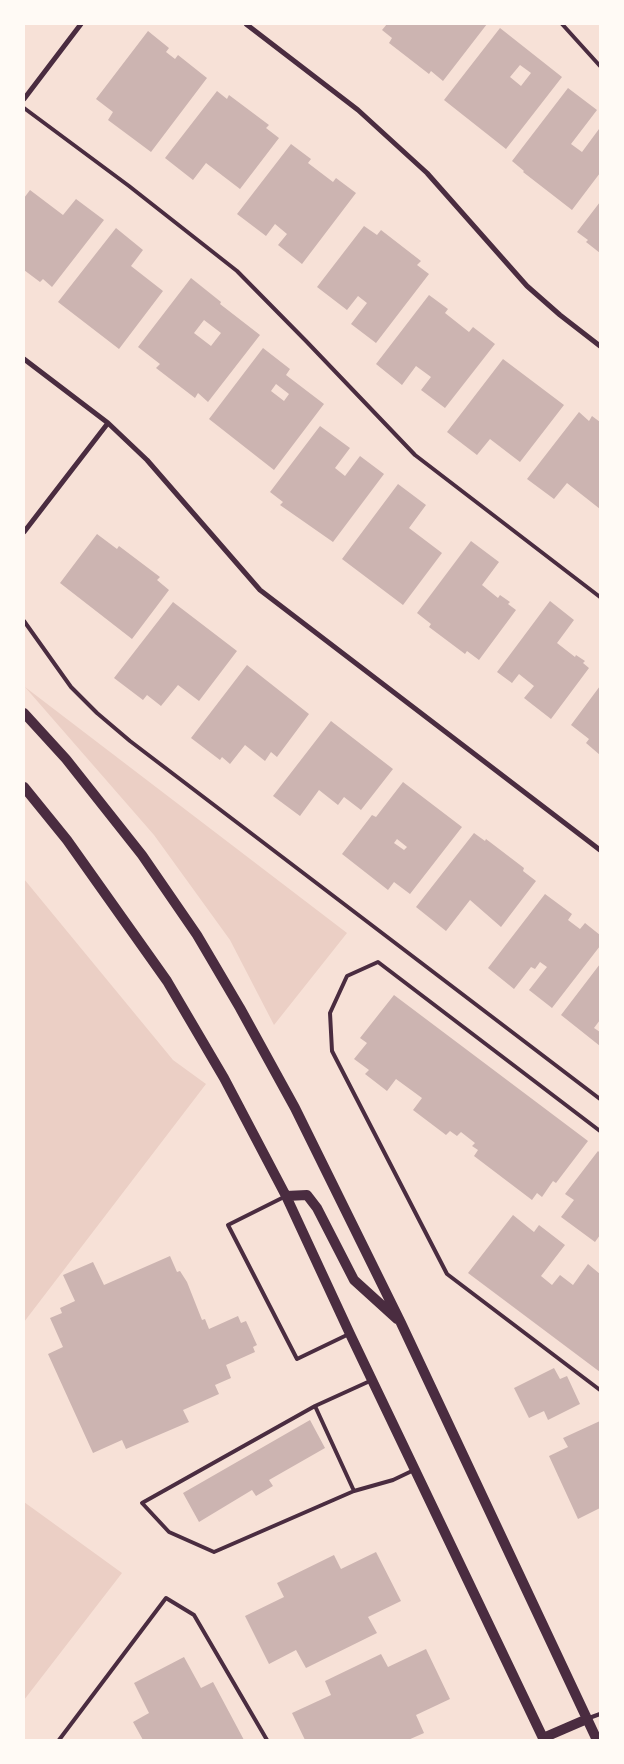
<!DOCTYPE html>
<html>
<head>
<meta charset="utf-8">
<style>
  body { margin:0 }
  #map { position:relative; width:624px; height:1764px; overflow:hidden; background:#f7e1d7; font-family:Cabin,sans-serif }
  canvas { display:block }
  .frame { position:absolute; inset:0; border:25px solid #fffaf5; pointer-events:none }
</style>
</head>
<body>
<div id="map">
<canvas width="624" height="1764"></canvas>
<div class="frame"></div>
</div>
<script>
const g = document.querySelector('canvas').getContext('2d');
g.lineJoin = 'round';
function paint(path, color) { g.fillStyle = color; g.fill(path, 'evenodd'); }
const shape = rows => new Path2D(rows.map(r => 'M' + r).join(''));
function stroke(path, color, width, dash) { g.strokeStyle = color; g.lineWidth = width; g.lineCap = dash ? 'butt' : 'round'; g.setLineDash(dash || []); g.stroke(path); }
paint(shape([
  [25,687,347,933,274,1025,230,940,154,835],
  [24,879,173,1060,206,1084,24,1322],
  [24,1502,122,1573,24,1700]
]), '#ebcfc5');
paint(shape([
  [387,24,487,24,443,81,431,71,429,74,389,43,392,38,382,30],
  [500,28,562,77,506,149,444,100],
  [520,65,531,73,521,86,510,77],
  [148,31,169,48,166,52,175,59,178,55,207,78,151,152,108,120,113,112,96,99],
  [568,88,597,110,571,144,582,152,599,129,600,130,600,173,572,210,523,172,524,171,512,161],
  [217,91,227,99,229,95,269,125,266,128,279,138,240,189,206,163,193,180,165,158],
  [291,144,311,159,308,163,333,182,336,178,356,193,302,264,278,245,287,234,275,224,266,236,237,214],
  [30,190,63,215,76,199,104,220,52,287,43,279,40,282,24,270,24,198],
  [600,202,600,253,586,242,588,240,577,232],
  [364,226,377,235,381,230,421,261,417,265,429,274,376,343,351,324,367,303,358,296,347,310,317,287],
  [116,228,143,250,131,266,163,291,119,349,58,302],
  [191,278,221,302,220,304,260,335,208,402,198,393,195,398,156,368,160,364,138,347],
  [204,320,221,333,211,346,194,333],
  [429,295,448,309,445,313,469,332,473,327,495,344,445,408,421,390,431,377,416,366,402,385,376,364],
  [263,348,290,369,286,375,324,404,274,470,209,419],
  [276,384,289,394,284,401,271,391],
  [503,359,564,405,520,462,490,439,477,455,447,432],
  [579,412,589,421,592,416,600,422,600,509,567,483,554,499,527,479],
  [320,426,350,448,335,468,345,476,360,456,384,474,333,542,280,505,283,502,270,492],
  [398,484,426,505,409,528,442,553,403,605,342,559],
  [97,534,117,549,119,546,160,577,157,580,169,590,132,639,60,583],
  [471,541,499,562,482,585,498,598,500,595,510,602,508,604,516,610,479,660,467,651,465,654,429,627,431,624,417,613],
  [550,601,574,620,557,643,575,657,576,655,585,661,583,663,589,668,551,719,524,698,534,686,519,674,512,683,497,672],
  [173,602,237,651,199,701,178,685,161,706,147,695,143,700,114,678],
  [247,665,309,714,277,757,271,752,265,761,245,745,230,764,222,757,220,760,191,738],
  [600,686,600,755,586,743,589,739,571,725],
  [331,721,393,769,361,810,344,797,338,805,319,790,300,816,273,796],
  [403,782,462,827,410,894,394,882,388,890,342,854,372,815,376,817],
  [397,839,407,847,404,850,394,843],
  [474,833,485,841,486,839,524,868,523,871,536,881,501,927,470,900,446,931,416,907],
  [545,894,572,914,568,920,580,929,585,923,600,935,600,946,552,1008,529,990,547,967,540,962,535,969,531,967,514,989,488,968],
  [600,964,600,1020,594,1028,600,1032,600,1046,561,1015],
  [394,995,588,1141,556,1183,553,1181,542,1197,537,1193,532,1200,474,1156,478,1150,472,1146,475,1143,461,1132,457,1136,450,1131,446,1135,413,1110,422,1098,396,1079,387,1091,365,1074,369,1070,354,1059,367,1043,360,1038],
  [598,1151,600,1153,600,1235,595,1242,561,1217,574,1200,565,1194],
  [513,1215,534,1232,539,1225,565,1245,541,1276,552,1285,560,1275,573,1285,588,1264,600,1274,600,1372,468,1273],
  [170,1256,177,1272,180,1271,187,1282,202,1320,205,1319,209,1329,238,1316,241,1323,246,1321,257,1345,253,1347,255,1352,226,1365,231,1378,215,1385,219,1394,183,1410,189,1422,126,1449,122,1440,93,1453,48,1354,63,1347,50,1318,62,1313,60,1308,75,1301,63,1275,93,1262,104,1285],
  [554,1368,560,1379,567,1376,580,1404,548,1420,544,1411,529,1418,514,1388],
  [310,1420,325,1448,269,1480,273,1486,256,1496,252,1490,199,1522,183,1493],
  [600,1421,600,1508,578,1519,549,1456,568,1447,563,1438],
  [376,1552,401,1601,368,1617,377,1633,306,1668,296,1650,269,1664,245,1616,284,1597,277,1583,334,1555,341,1569],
  [426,1649,450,1699,416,1715,424,1733,408,1740,305,1740,292,1713,331,1695,325,1681,381,1654,388,1667],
  [184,1657,201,1688,213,1682,244,1740,143,1740,133,1722,149,1713,134,1683]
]), '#ccb4b1');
stroke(shape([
  [562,24,600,66],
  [24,108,129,186,237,271,306,341,415,455,600,597],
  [24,621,71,687,97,713,130,741,600,1099],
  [600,1131,378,962,347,976,330,1013,332,1051,447,1274,600,1390],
  [286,1196,228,1225,297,1359,349,1334],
  [370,1381,315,1406,142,1503,169,1532,214,1552,354,1491,393,1480,414,1470],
  [315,1406,354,1491],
  [589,1718,600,1714],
  [59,1740,166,1598,194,1615,267,1740]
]), '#4a2c40', 4);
stroke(shape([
  [246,24,358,110,427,173,527,286,560,315,600,346],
  [24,99,81,24],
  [24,359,108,423,147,460,260,590,600,850],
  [24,532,108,423]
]), '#4a2c40', 5);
stroke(shape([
  [24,713,66,759,142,855,197,935,240,1008,295,1108,401,1323,597,1740],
  [24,787,67,840,167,981,224,1078,286,1196,350,1334,544,1740],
  [286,1196,307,1195,317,1208,354,1280,397,1319],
  [543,1738,587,1719]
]), '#4a2c40', 10);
</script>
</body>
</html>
